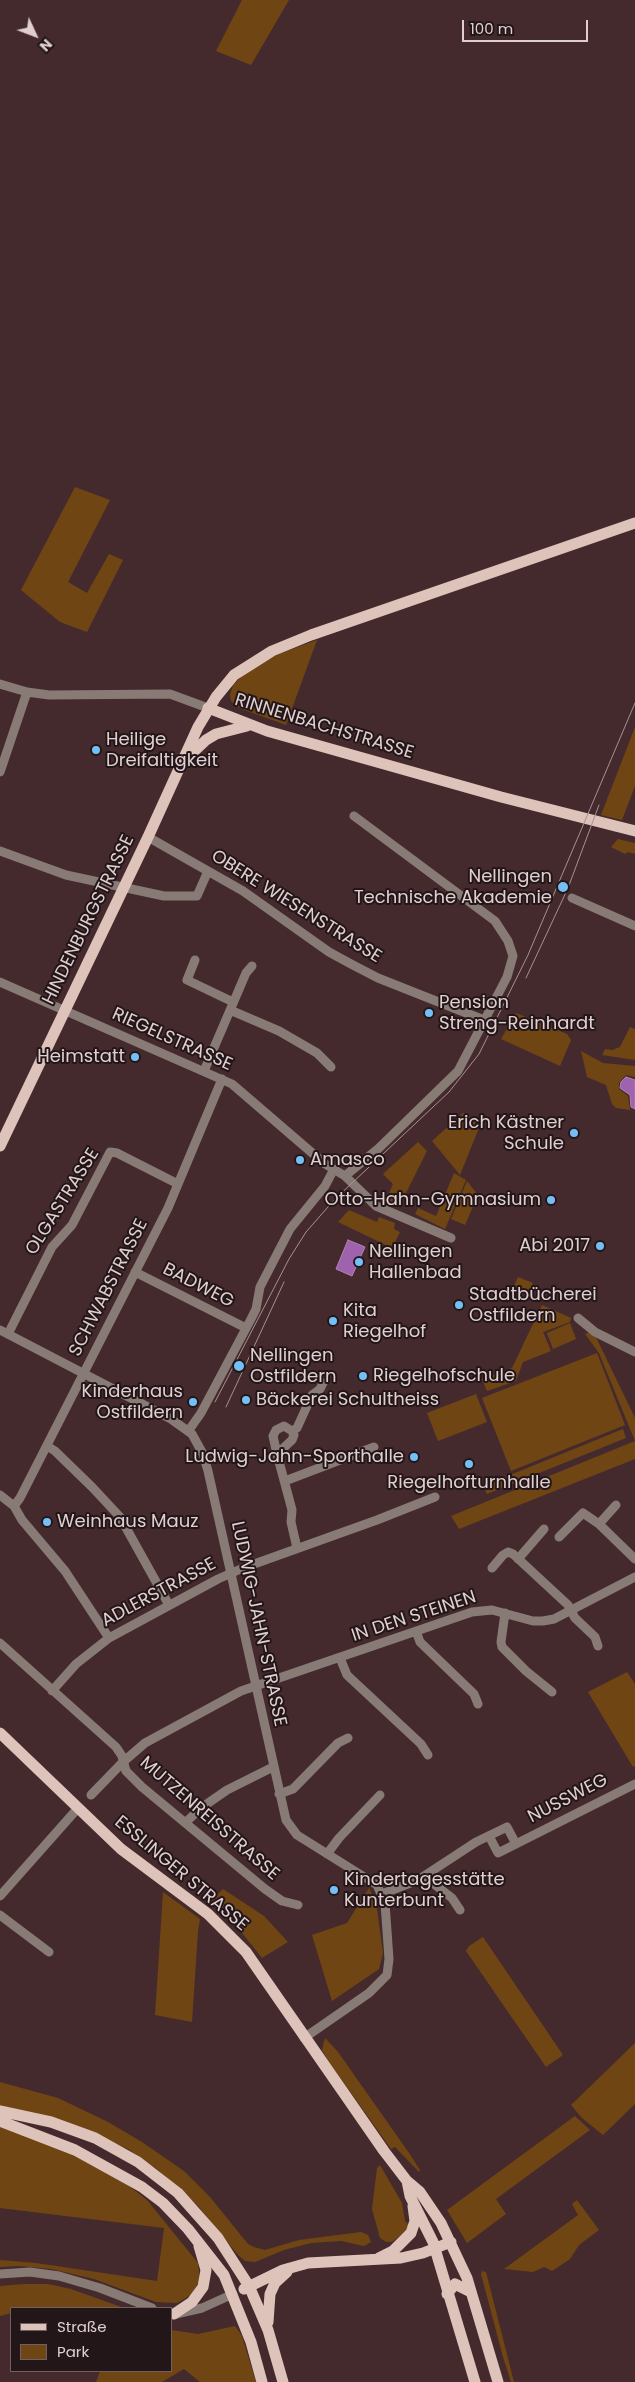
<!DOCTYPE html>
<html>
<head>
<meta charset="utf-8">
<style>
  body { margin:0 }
  #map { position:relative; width:635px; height:2382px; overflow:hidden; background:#452a2d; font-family:Poppins,sans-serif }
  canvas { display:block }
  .legend { position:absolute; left:10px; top:2307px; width:162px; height:65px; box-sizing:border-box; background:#231618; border:1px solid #6f6062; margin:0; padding:6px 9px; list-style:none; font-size:15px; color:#e0cfd0 }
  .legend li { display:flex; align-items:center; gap:10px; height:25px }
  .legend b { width:25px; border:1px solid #6f6062 }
  .north { position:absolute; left:10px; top:10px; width:50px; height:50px; -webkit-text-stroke:4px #231618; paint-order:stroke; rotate:133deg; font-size:14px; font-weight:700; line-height:20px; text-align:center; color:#e0cfd0 }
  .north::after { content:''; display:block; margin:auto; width:18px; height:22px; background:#e0cfd0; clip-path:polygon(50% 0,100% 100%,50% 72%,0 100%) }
  .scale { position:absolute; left:462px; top:20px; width:126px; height:22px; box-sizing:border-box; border:2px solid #e0cfd0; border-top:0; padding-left:6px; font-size:15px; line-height:18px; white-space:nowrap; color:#e0cfd0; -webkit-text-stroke:4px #231618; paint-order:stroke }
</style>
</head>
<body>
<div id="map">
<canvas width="635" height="2382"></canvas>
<ul class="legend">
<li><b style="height:6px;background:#dec3ba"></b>Straße</li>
<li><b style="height:14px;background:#704514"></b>Park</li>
</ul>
<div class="north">N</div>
<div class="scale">100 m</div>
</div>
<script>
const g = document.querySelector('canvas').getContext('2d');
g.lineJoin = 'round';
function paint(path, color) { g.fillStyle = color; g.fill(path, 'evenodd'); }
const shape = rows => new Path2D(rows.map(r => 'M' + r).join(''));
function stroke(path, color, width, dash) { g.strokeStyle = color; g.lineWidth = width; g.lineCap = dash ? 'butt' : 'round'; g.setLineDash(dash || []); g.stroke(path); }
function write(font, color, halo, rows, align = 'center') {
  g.font = font + ' Poppins,sans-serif'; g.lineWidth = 4; g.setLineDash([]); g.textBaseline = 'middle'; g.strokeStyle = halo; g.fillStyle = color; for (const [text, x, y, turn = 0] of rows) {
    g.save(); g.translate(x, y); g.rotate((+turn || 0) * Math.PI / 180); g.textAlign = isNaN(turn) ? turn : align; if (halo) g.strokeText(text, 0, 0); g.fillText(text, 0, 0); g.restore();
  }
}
paint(shape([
  [242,0,289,0,251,65,216,51],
  [75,487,110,500,68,582,87,593,109,554,123,560,87,632,60,622,21,590],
  [317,640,286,725,239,708,231,701,230,695,233,685,247,671,279,654],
  [635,727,635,786,622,820,601,815],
  [618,839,635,843,635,854,628,852,625,854,611,847],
  [516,1013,567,1034,571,1040,560,1066,501,1039],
  [630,1027,635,1029,635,1060,602,1055,605,1049,612,1050,620,1047],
  [581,1051,603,1063,635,1066,635,1077,626,1075,619,1083,619,1089,628,1096,630,1110,616,1108,612,1104,606,1085,587,1077],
  [463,1113,481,1123,460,1175,432,1141],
  [418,1142,427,1151,400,1205,386,1200,393,1184,383,1174],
  [454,1173,466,1180,445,1229,415,1214,418,1208,436,1216],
  [467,1181,478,1195,465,1225,451,1219],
  [349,1210,377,1222,379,1217,395,1223,394,1229,400,1232,392,1248,338,1222],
  [518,1277,533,1283,528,1294,513,1288],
  [542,1305,571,1318,570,1322,543,1332,551,1351,523,1362,516,1381,487,1391,482,1379,512,1368],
  [570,1323,576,1339,553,1349,547,1333],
  [593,1331,635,1418,635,1459,459,1529,451,1516,635,1441,599,1353,585,1334],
  [597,1353,625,1425,511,1471,482,1398],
  [476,1394,487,1422,438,1441,427,1413],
  [623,1429,626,1438,487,1494,483,1486],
  [627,1672,635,1684,635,1766,633,1767,588,1692],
  [369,1888,376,1902,383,1953,379,1969,332,2001,312,1935,347,1923],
  [223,1889,264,1916,288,1942,262,1958,235,1924,210,1902],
  [163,1892,200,1919,198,1931,192,2022,155,2015],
  [483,1937,563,2055,546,2067,466,1951,469,1946],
  [325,2038,338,2052,409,2153,420,2170,419,2172,395,2147,391,2149,329,2062,322,2050],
  [635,2043,635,2104,603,2135,582,2118,571,2105],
  [0,2082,58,2098,108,2122,142,2142,184,2171,210,2197,248,2244,254,2247,265,2250,299,2240,361,2232,368,2235,371,2242,364,2246,341,2241,311,2243,284,2250,255,2262,245,2261,238,2255,198,2206,157,2169,128,2149,99,2136,46,2116,0,2106],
  [575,2116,590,2130,496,2199,506,2214,467,2243,447,2210],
  [0,2125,56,2145,129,2186,147,2200,198,2263,200,2280,191,2295,177,2303,156,2302,94,2279,51,2269,19,2266,0,2267,0,2260,36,2263,157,2281,164,2228,0,2208],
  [380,2165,402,2203,405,2221,409,2225,406,2231,392,2242,386,2242,380,2238,372,2209,377,2168],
  [577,2200,599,2230,579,2245,570,2259,552,2271,544,2267,533,2272,504,2269,578,2215,572,2204],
  [482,2271,486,2272,514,2382,511,2382,503,2357,481,2274],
  [24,2284,48,2284,71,2289,124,2308,11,2308,11,2313,0,2316,0,2286],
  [235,2326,242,2336,256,2382,200,2382,184,2369,162,2382,96,2382,100,2371,171,2371,171,2330,198,2334]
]), '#704514');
const water = shape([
  [626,1077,635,1080,635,1109,631,1107,630,1095,620,1088,621,1082,626,1077],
  [348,1240,365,1247,352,1276,336,1269,348,1240]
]);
paint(water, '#9e63ac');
stroke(water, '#b283b7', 1);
stroke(shape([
  [0,684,27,692,49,695,170,694,208,708],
  [0,772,27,692],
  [148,837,243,891,329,952,351,964,378,978,484,1020],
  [0,851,66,875,164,896,197,896,208,871],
  [572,898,635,926],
  [195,960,187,980,233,1002],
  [0,982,232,1084,325,1164,345,1176,376,1206,451,1238],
  [230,1010,279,1031,317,1053,331,1067],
  [204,1071,246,973,252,966],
  [345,1176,379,1148,458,1071,507,977,513,956,508,941,495,921,354,816],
  [135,1272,246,1328],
  [578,1318,595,1332,635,1352],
  [0,1330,171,1419,192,1434,203,1454,208,1471,286,1820,297,1835,377,1885,385,1903,389,1959,387,1975,369,1993,304,2038],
  [8,1334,52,1247,72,1225,110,1152,117,1153,178,1184],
  [189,1430,201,1413,251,1319,256,1309,260,1287,290,1229,325,1186,334,1169],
  [292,1431,297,1428,312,1395,320,1389,323,1383],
  [47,1446,55,1451,92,1487,120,1517,169,1605],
  [277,1454,273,1436,276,1430,284,1426,292,1431,294,1435,292,1440,277,1454,292,1510,291,1522,297,1548],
  [285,1481,374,1447],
  [0,1495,14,1506,22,1520,65,1571,109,1638],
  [14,1506,20,1498,168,1208,222,1079],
  [599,1524,616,1505],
  [559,1537,583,1513,599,1524,635,1559],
  [518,1559,544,1529],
  [492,1568,503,1555,508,1552,513,1554,568,1605,575,1618,595,1637,598,1646],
  [505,1613,501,1642,502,1647,526,1671,552,1692],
  [416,1631,420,1642,474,1694,478,1704],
  [0,1643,116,1747,122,1756,126,1771,142,1787,265,1889,282,1901,298,1905],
  [340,1658,347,1675,421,1744,428,1755],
  [52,1691,76,1664,109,1638,218,1579,243,1568,377,1520,435,1497],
  [279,1794,293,1789,338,1743,348,1738],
  [91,1795,123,1762,145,1743,241,1691,472,1612,492,1610,533,1621,543,1621,554,1619,635,1577],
  [185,1823,201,1808,227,1790,273,1767],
  [489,1836,498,1853,635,1784],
  [327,1854,339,1838,380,1795],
  [426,1875,430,1881,452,1898,460,1910],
  [382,1894,418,1880,476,1842,507,1827,516,1844],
  [0,1896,78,1808],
  [0,1915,49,1952],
  [0,2274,30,2272,59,2276,100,2288,152,2308],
  [176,2314,202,2308,233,2294]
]), '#887b76', 9);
stroke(shape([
  [208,708,267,731,501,797,635,831],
  [188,757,206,740,216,734,247,726],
  [0,1146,148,837,198,727,216,697,234,675,272,651,311,635,635,523],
  [0,1733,121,1849,208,1914,246,1952,384,2151,407,2181,420,2192,441,2223,467,2278,498,2382],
  [0,2111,51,2122,95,2138,138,2162,178,2193,218,2238,249,2286,268,2330,283,2382],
  [0,2121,75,2150,142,2187,163,2203,188,2229,224,2275,251,2342,262,2382],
  [407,2181,410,2196,433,2242,475,2382],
  [379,2258,393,2251,411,2233,415,2221,413,2206],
  [244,2289,283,2270,308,2263,401,2258,423,2253,451,2242],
  [447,2294,455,2284,471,2292],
  [174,2314,192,2302,203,2287,206,2270,199,2246],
  [268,2322,270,2294,275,2283,287,2272]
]), '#dec3ba', 11);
stroke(shape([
  [526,978,568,888,599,805],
  [215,1402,289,1259,306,1232,335,1199,449,1092,479,1054,528,955,635,703],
  [226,1407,284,1282]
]), '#a69193', 1);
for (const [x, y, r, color] of [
  [96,750,5,"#74c0f6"],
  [563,887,6,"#74c0f6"],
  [429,1013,5,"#74c0f6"],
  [135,1057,5,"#74c0f6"],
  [574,1133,5,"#74c0f6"],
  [300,1160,5,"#74c0f6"],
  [551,1200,5,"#74c0f6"],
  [600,1246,5,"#74c0f6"],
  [359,1262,5,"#74c0f6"],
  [459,1305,5,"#74c0f6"],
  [333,1321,5,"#74c0f6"],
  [239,1366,6,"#74c0f6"],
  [363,1376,5,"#74c0f6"],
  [246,1400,5,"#74c0f6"],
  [193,1402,5,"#74c0f6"],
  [414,1457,5,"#74c0f6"],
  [469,1464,5,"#74c0f6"],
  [47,1522,5,"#74c0f6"],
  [334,1890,5,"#74c0f6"]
]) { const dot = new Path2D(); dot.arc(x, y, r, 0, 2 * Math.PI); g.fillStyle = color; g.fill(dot); stroke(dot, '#231618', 2); }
write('18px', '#e0cfd0', '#231618', [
  ["RINNENBACHSTRASSE",324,727,17],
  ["OBERE WIESENSTRASSE",296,907,32],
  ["HINDENBURGSTRASSE",89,920,-64],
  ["RIEGELSTRASSE",172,1040,24],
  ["OLGASTRASSE",63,1202,-58],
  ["BADWEG",198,1286,27],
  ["SCHWABSTRASSE",109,1288,-63],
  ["ADLERSTRASSE",159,1593,-28],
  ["IN DEN STEINEN",414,1617,-18],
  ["LUDWIG-JAHN-STRASSE",258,1624,78],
  ["NUSSWEG",568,1799,-27],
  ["MUTZENREISSTRASSE",209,1819,41],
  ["ESSLINGER STRASSE",181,1874,40]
]);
write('18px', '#e0cfd0', '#231618', [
  ["Heilige",106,740],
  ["Dreifaltigkeit",106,761],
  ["Nellingen",552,877,"right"],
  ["Technische Akademie",552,898,"right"],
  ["Pension",439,1003],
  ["Streng-Reinhardt",439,1024],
  ["Heimstatt",125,1057,"right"],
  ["Erich Kästner",564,1123,"right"],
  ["Schule",564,1144,"right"],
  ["Amasco",310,1160],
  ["Otto-Hahn-Gymnasium",541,1200,"right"],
  ["Abi 2017",590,1246,"right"],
  ["Nellingen",369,1252],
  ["Hallenbad",369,1273],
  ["Stadtbücherei",469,1295],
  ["Ostfildern",469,1316],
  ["Kita",343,1311],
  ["Riegelhof",343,1332],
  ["Nellingen",250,1356],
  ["Ostfildern",250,1377],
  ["Riegelhofschule",373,1376],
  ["Kinderhaus",183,1392,"right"],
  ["Ostfildern",183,1413,"right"],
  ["Bäckerei Schultheiss",256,1400],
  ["Ludwig-Jahn-Sporthalle",404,1457,"right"],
  ["Riegelhofturnhalle",469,1483,"center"],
  ["Weinhaus Mauz",57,1522],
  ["Kindertagesstätte",344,1880],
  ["Kunterbunt",344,1901]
], 'left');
</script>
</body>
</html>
